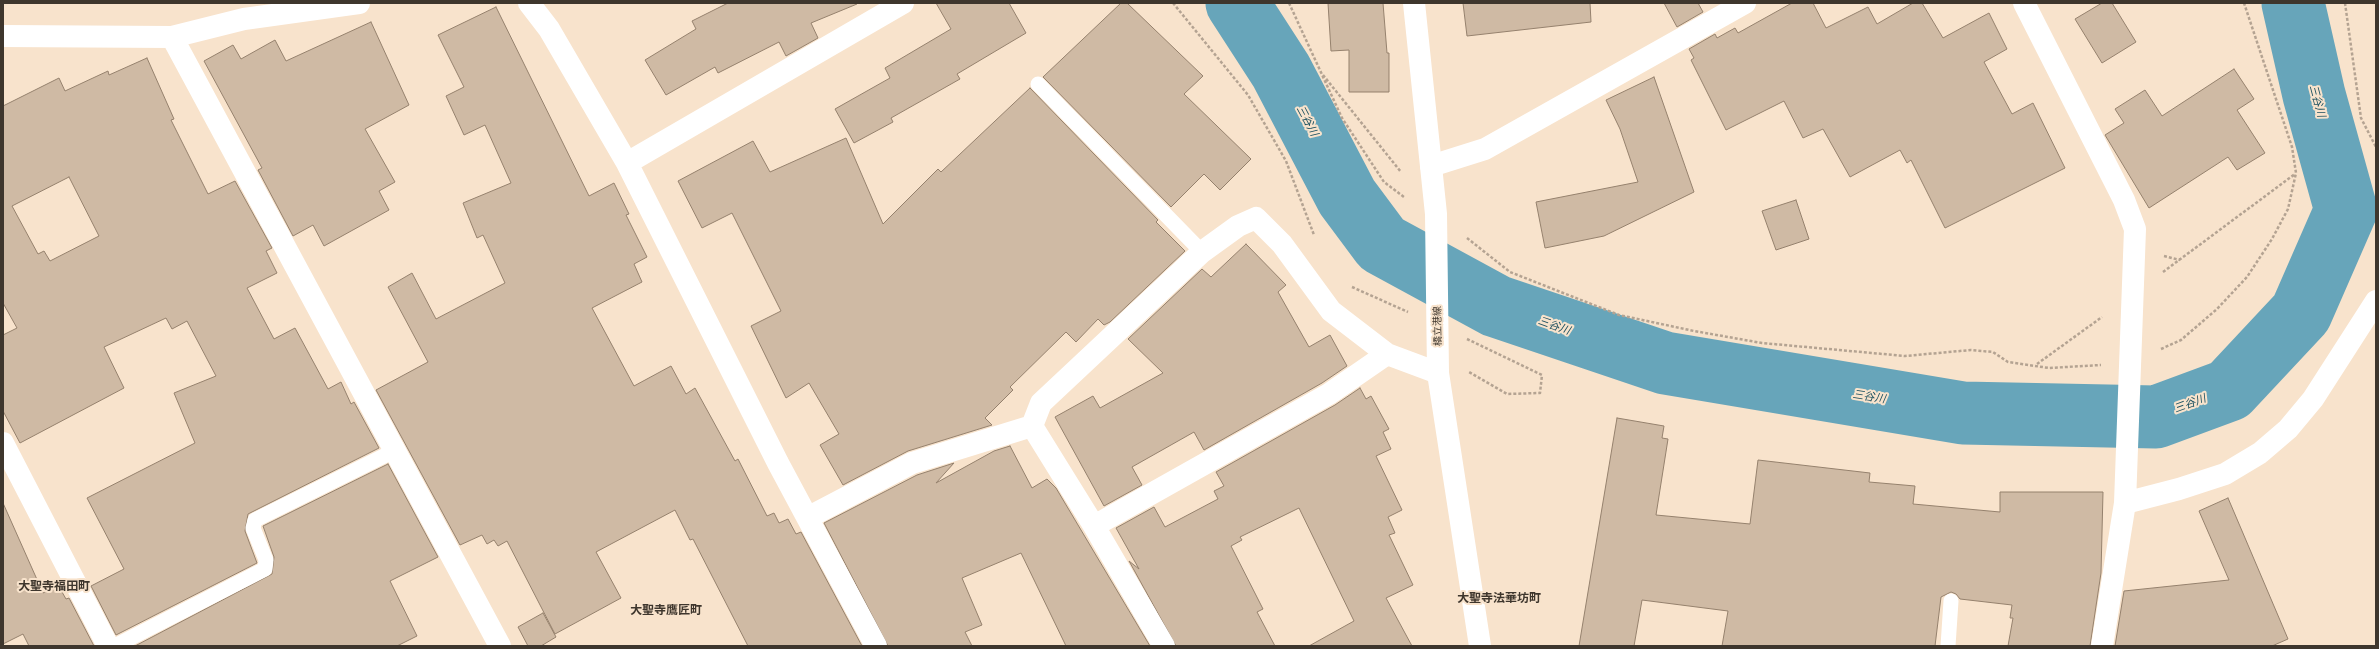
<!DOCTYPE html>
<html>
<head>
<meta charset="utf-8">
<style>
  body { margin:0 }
  #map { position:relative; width:2379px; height:649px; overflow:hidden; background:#f8e3cc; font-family:"Noto Sans",sans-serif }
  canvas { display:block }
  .frame { position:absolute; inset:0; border:4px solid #3e362d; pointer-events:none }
</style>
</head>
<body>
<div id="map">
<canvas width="2379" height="649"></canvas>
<div class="frame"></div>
</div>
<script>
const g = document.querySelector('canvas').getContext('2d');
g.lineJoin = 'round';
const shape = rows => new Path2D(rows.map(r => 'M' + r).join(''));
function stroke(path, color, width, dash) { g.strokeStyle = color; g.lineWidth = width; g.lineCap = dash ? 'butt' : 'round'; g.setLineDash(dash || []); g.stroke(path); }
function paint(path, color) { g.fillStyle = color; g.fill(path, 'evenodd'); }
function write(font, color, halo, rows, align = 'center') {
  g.font = font + ' "Noto Sans","Noto Sans JP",sans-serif'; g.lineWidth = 4; g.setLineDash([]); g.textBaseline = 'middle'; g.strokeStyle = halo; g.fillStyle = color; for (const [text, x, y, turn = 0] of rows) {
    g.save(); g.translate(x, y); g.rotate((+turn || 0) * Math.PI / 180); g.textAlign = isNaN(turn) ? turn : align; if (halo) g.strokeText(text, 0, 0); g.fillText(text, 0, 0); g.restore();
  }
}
stroke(shape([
  [1237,3,1281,71,1347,197,1382,244,1496,306,1665,363,1963,413,2156,417,2229,390,2301,313,2346,210,2314,95,2293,3]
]), '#67a5ba', 63);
const building = shape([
  [728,3,857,3,857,4,811,23,818,38,786,56,779,42,718,73,715,67,666,95,645,60,696,29,692,21,728,3],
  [936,3,1009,3,1026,33,957,74,960,79,891,118,893,122,854,143,835,109,890,78,885,68,951,29,936,3],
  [1121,3,1127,3,1203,76,1184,94,1251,159,1220,190,1204,174,1171,207,1043,77,1121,3],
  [1328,3,1383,3,1387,53,1389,53,1389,92,1349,92,1349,50,1331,51,1328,3],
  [1463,3,1590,3,1591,22,1467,36,1463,3],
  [1664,3,1698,3,1703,12,1677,27,1664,3],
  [1792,3,1813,3,1826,28,1868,7,1877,24,1913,3,1922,3,1943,38,1989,13,2007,49,1984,62,2012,114,2033,103,2065,168,1945,228,1911,160,1907,163,1900,150,1850,177,1823,129,1803,138,1784,101,1726,130,1691,60,1694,58,1689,49,1715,34,1717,38,1735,28,1738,33,1792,3],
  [2102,3,2112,3,2136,42,2102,63,2075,19,2102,3],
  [496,7,589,196,614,183,629,214,626,215,647,257,634,264,642,282,592,308,634,386,671,366,686,394,695,388,735,461,738,459,767,516,774,513,779,523,788,519,796,534,801,532,862,646,748,646,693,539,690,540,675,510,596,552,621,598,555,634,507,541,498,546,494,540,487,544,482,535,460,545,376,390,428,362,388,287,412,273,436,319,505,283,483,235,477,238,463,203,511,183,485,125,464,135,446,96,464,87,438,35,496,7],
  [371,22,409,105,365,129,395,182,379,191,389,210,324,246,313,225,293,236,258,170,262,168,204,61,233,45,241,59,275,40,286,61,371,22],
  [147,58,174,119,171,120,208,194,235,181,272,248,266,251,277,273,247,288,274,339,295,328,328,389,341,382,351,404,354,402,379,448,248,514,245,531,257,563,116,635,91,586,124,569,87,498,195,443,174,393,216,376,187,321,172,329,166,318,104,347,124,388,20,443,3,411,3,335,17,328,3,303,3,106,59,78,65,91,108,71,109,75,147,58],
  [69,177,99,236,50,261,44,251,38,254,12,206,69,177],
  [2234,69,2254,99,2237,110,2265,153,2237,170,2228,157,2149,208,2105,135,2124,123,2115,109,2145,90,2162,116,2234,69],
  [1654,77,1694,192,1604,236,1545,248,1536,202,1638,182,1620,129,1606,100,1654,77],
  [1030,88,1158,220,1156,222,1185,251,1110,322,1104,325,1098,319,1076,342,1066,332,1010,387,1013,390,985,418,992,425,908,451,843,485,820,445,839,434,809,383,786,398,751,326,781,311,732,213,702,228,678,181,753,141,770,172,846,138,883,224,938,169,941,172,1030,88],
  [1796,200,1809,239,1776,250,1762,211,1796,200],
  [1246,244,1286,285,1278,292,1309,347,1330,335,1347,366,1322,383,1204,450,1194,432,1132,467,1142,485,1104,506,1055,417,1093,396,1100,408,1163,373,1128,339,1202,269,1211,277,1246,244],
  [1360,388,1366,399,1371,396,1389,429,1383,432,1391,449,1376,456,1402,510,1388,517,1395,533,1389,535,1413,585,1386,598,1412,646,1309,646,1354,621,1299,508,1240,537,1242,540,1231,546,1263,609,1257,612,1275,646,1176,646,1129,561,1139,569,1116,528,1154,507,1165,527,1218,499,1214,491,1224,486,1216,472,1335,405,1360,388],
  [1617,418,1664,426,1662,438,1668,439,1656,515,1750,524,1758,460,1870,473,1869,482,1915,486,1913,504,2000,512,2000,492,2103,492,2101,573,2090,646,2008,646,2013,618,2010,618,2012,605,1960,599,1956,594,1951,592,1941,597,1935,646,1722,646,1728,611,1642,600,1634,646,1579,646,1617,418],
  [1010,446,1032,488,1047,479,1056,488,1150,646,1066,646,1021,553,962,578,982,625,965,632,972,646,888,646,824,523,917,475,954,463,936,483,994,451,1010,446],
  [388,464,438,557,390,581,417,636,397,646,135,646,272,574,274,557,263,526,388,464],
  [2228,498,2288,639,2272,646,2115,646,2124,591,2229,580,2199,511,2228,498],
  [3,503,43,593,58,585,66,599,69,598,94,646,29,646,23,634,3,644,3,503],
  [543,613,556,637,541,646,528,646,518,627,543,613]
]);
paint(building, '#cfbaa4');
stroke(building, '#95816d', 1);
stroke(shape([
  [1173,3,1248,95,1286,161,1314,235],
  [1289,3,1342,118,1384,182,1404,197],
  [2345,3,2361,118,2376,147],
  [1323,75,1401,172],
  [1467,238,1510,272,1619,315,1694,331,1762,343,1905,356,1971,350,1993,352,2008,362,2049,368,2101,365],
  [2164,256,2180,260],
  [2163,272,2295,174],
  [1352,287,1408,312],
  [1467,339,1542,375,1540,393,1507,394,1469,372],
  [2161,349,2181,340,2217,309,2247,277,2272,239,2288,209,2296,173,2292,147,2244,3],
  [2037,364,2102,317]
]), '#b4a392', 2.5, [3, 2]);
stroke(shape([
  [1038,84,1202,252],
  [115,646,265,569,266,560,253,528,255,520,396,450],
  [1948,646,1951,601]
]), '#fff', 15);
stroke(shape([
  [529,3,549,29,627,163,778,463,876,646],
  [2024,3,2124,200,2135,229,2125,503,2102,646],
  [3,36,172,37,244,19,359,3],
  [172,37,500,646],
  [627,163,903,3],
  [1431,166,1485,149,1745,3],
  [1032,426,1041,403,1202,252,1238,226,1256,218,1282,244,1331,311,1387,354],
  [3,443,108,646],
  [2125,503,2179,489,2225,474,2260,453,2288,429,2313,399,2376,301],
  [809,517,912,463,1032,426,1094,526,1164,646],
  [1094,526,1329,394,1387,354,1438,373]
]), '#fff', 22);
stroke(shape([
  [1414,3,1436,214,1438,373,1480,646]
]), '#fff', 22);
write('10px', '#3e362d', '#f8e3cc', [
  ["橋立港線",1438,326,-91]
]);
write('italic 11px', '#194e5e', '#f8e3cc', [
  ["三谷川",2317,101,75],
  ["三谷川",1307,121,62],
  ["三谷川",1554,326,19],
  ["三谷川",1869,397,9],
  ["三谷川",2190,404,-20]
]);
write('bold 12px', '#3e362d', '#f8e3cc', [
  ["大聖寺福田町",54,587],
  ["大聖寺法華坊町",1499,599],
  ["大聖寺鷹匠町",666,611]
]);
</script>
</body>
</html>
